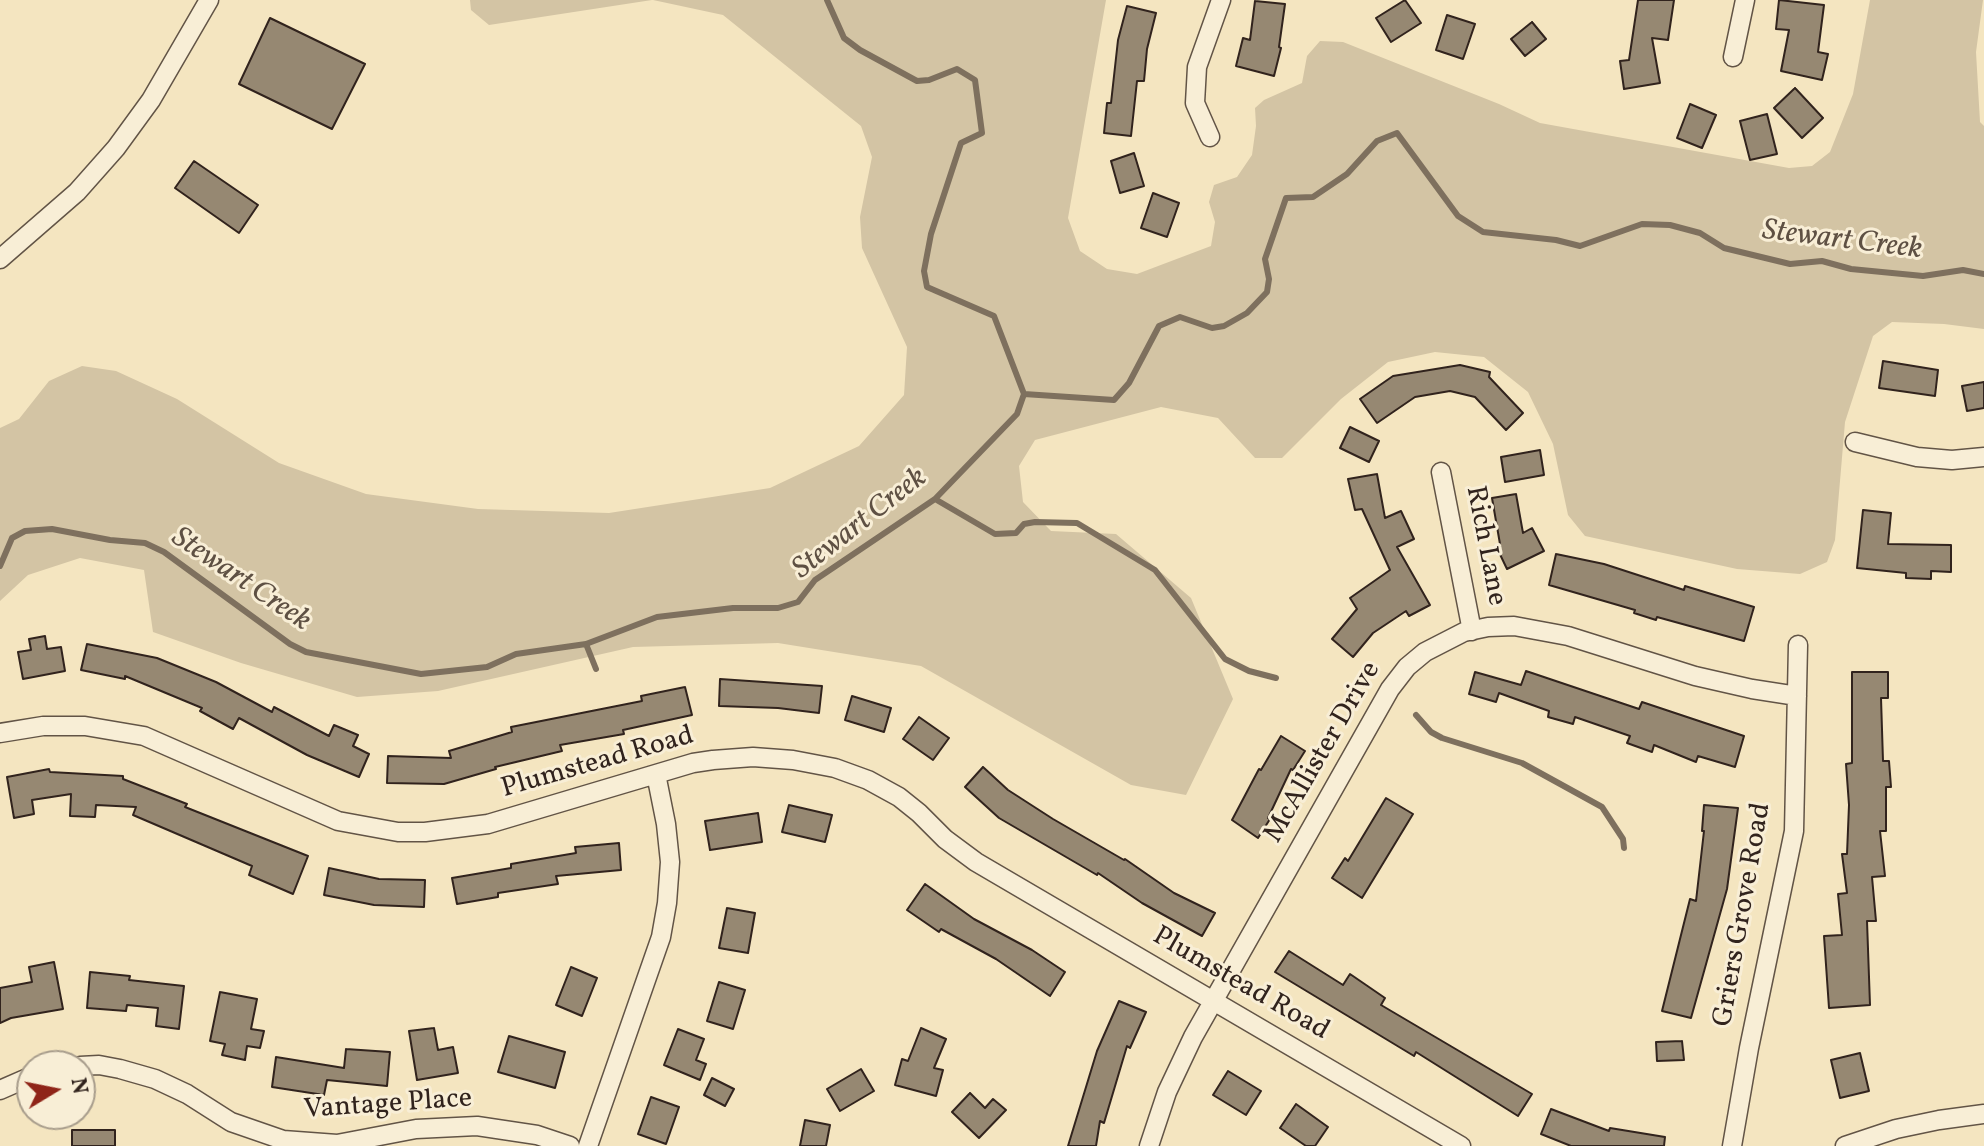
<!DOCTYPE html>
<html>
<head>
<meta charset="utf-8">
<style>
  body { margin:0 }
  #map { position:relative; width:1984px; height:1146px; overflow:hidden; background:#f4e5c0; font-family:Vollkorn,serif }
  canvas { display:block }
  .north { position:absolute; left:16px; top:1050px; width:80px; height:80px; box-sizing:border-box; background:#f8eed6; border:2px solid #a89d8c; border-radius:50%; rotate:80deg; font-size:22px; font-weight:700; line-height:32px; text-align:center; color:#31231d }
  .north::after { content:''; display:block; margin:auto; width:28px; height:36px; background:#8f2418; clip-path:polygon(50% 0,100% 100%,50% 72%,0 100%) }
</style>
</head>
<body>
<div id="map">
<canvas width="1984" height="1146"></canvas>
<div class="north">N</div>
</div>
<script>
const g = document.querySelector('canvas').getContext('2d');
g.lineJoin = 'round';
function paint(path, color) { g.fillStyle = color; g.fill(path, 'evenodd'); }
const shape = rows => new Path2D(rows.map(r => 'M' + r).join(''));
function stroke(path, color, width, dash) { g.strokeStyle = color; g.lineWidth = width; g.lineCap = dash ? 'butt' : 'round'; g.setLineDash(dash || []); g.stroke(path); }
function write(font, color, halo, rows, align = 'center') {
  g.font = font + ' Vollkorn,serif'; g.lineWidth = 6; g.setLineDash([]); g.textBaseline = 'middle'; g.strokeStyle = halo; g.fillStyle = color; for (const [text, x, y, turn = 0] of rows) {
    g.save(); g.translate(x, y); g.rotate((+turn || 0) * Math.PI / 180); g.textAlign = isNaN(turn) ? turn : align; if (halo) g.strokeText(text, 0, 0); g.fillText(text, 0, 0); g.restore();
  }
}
paint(shape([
  [470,0,652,0,489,25,471,10],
  [653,0,1106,0,1068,218,1080,251,1107,269,1137,274,1211,246,1215,222,1209,202,1214,185,1237,177,1252,155,1256,126,1255,108,1264,100,1302,83,1307,56,1320,41,1343,42,1499,104,1540,123,1789,168,1812,166,1830,152,1853,94,1870,0,1983,0,1976,52,1980,122,1984,126,1984,329,1944,324,1892,322,1873,336,1845,422,1835,540,1827,562,1800,574,1737,569,1585,536,1568,515,1553,444,1528,392,1484,357,1435,352,1388,362,1341,399,1282,458,1255,458,1218,418,1161,407,1035,440,1019,466,1023,502,1051,531,1116,534,1191,598,1233,699,1186,795,1131,785,921,666,778,643,633,647,438,691,357,697,241,663,153,632,144,570,80,558,28,575,0,601,0,428,19,419,49,381,82,366,116,371,177,399,279,463,366,494,478,509,609,513,770,488,859,446,904,395,907,347,862,248,860,217,872,157,861,126,723,15]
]), '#d3c4a4');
stroke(shape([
  [827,0,844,38,860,50,917,81,929,80,957,69,975,80,982,133,961,143,931,234,924,271,927,287,994,316,1024,394],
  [1024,394,1114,400,1129,383,1159,326,1180,317,1212,328,1224,326,1247,313,1267,292,1269,279,1265,259,1286,198,1313,197,1347,174,1377,141,1397,133,1458,216,1483,232,1556,240,1580,246,1642,224,1670,225,1700,233,1724,248,1790,264,1822,261,1851,269,1923,276,1963,270,1984,274],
  [935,499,995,534,1016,533,1024,524,1035,522,1077,523,1155,570,1225,659,1249,671,1276,678],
  [0,566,12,538,25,531,52,529,110,540,145,543,164,552,290,644,306,652,421,674,487,667,516,654,586,644,657,617,733,608,778,608,798,602,815,580,935,499,1017,414,1024,394],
  [586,644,596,669],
  [1416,715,1431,732,1442,738,1522,763,1602,807,1623,839,1624,848]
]), '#7e705e', 6);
const building = shape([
  [1405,0,1421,23,1391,42,1376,18,1405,0],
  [1638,0,1674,0,1668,40,1652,38,1660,83,1624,89,1620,61,1629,60,1638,0],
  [1779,0,1824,5,1818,52,1828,54,1822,80,1781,71,1789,30,1776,29,1779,0],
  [1255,1,1285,4,1279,47,1281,48,1274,76,1236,66,1243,38,1250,40,1255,1],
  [1127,6,1156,13,1147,49,1144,81,1137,81,1131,136,1104,133,1107,103,1111,103,1118,40,1127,6],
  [1447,15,1475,24,1463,59,1436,50,1447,15],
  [270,18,365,64,332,129,239,84,270,18],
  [1532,22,1546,39,1525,56,1511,39,1532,22],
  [1795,88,1823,118,1802,138,1774,108,1795,88],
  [1690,104,1716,115,1702,148,1677,138,1690,104],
  [1767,114,1777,154,1750,160,1740,121,1767,114],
  [1134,153,1144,186,1120,193,1111,161,1134,153],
  [194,161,258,205,239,233,175,188,194,161],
  [1153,193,1179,203,1167,237,1141,228,1153,193],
  [1883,361,1938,370,1935,396,1879,388,1883,361],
  [1460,365,1490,372,1489,377,1523,413,1506,430,1475,397,1450,391,1415,397,1377,423,1360,399,1393,376,1460,365],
  [1984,382,1984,408,1967,411,1962,386,1984,382],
  [1350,427,1379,441,1369,462,1340,448,1350,427],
  [1540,450,1544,475,1505,482,1501,457,1540,450],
  [1377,474,1385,518,1401,511,1414,539,1397,547,1430,605,1409,616,1406,611,1373,633,1353,657,1332,639,1357,609,1350,598,1390,570,1362,509,1355,510,1348,479,1377,474],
  [1516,494,1523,533,1532,528,1544,551,1507,569,1496,546,1500,544,1492,498,1516,494],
  [1863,510,1891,513,1888,544,1951,545,1951,572,1931,571,1931,579,1906,578,1906,573,1857,568,1863,510],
  [1556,554,1604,564,1684,590,1685,586,1754,607,1744,641,1657,617,1656,620,1634,613,1635,610,1549,585,1556,554],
  [45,636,47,649,61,647,65,671,23,679,18,652,31,650,29,639,45,636],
  [87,644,157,658,216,682,272,712,274,707,329,736,334,725,358,735,353,746,369,754,359,777,307,755,239,718,233,729,200,711,202,708,125,676,125,679,81,670,87,644],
  [1526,671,1639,709,1642,702,1744,736,1735,767,1698,756,1696,762,1654,745,1652,752,1627,743,1630,736,1575,717,1573,724,1548,717,1549,711,1499,693,1496,702,1469,694,1475,672,1521,685,1526,671],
  [1852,672,1888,672,1888,698,1881,698,1883,761,1889,761,1891,787,1886,787,1886,831,1880,831,1885,876,1872,877,1876,921,1867,921,1870,1005,1829,1008,1824,936,1842,935,1838,894,1847,893,1842,854,1847,854,1849,805,1846,764,1852,763,1852,672],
  [720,679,822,686,819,713,778,708,719,706,720,679],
  [685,687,692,715,623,730,624,734,560,745,562,751,495,767,496,769,444,784,387,783,388,756,451,758,449,751,512,732,511,727,642,701,641,696,685,687],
  [852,696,891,708,884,732,845,720,852,696],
  [919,717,949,738,933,760,903,739,919,717],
  [1281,736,1305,751,1293,770,1291,769,1268,818,1270,819,1258,838,1232,820,1259,769,1261,770,1281,736],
  [983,767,1008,790,1053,819,1124,860,1125,859,1174,893,1215,913,1202,936,1142,903,1098,873,1097,875,999,818,965,787,983,767],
  [49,769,50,772,123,776,123,779,187,804,185,807,308,856,293,894,249,875,252,866,133,815,136,807,96,805,95,817,70,816,71,794,32,800,34,814,14,818,7,777,49,769],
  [1386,798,1413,814,1362,898,1332,878,1345,858,1348,861,1386,798],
  [789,805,832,815,825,842,782,832,789,805],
  [1704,805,1738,808,1727,889,1691,1018,1662,1011,1690,899,1696,901,1704,831,1702,831,1704,805],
  [758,813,762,842,710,850,705,821,758,813],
  [619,843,621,870,556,876,558,884,498,893,498,897,457,904,452,878,511,868,511,864,576,853,575,847,619,843],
  [329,868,379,879,425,880,424,907,374,905,324,895,329,868],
  [925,884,974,919,1032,950,1065,972,1050,996,996,959,941,929,939,932,907,910,925,884],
  [727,908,755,913,748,953,719,948,727,908],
  [1289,951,1343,985,1350,974,1385,998,1381,1005,1532,1094,1518,1116,1416,1052,1414,1056,1275,972,1289,951],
  [54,962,63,1009,11,1018,0,1023,0,988,32,982,29,967,54,962],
  [571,967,597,978,582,1016,556,1005,571,967],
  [90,972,130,976,129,980,184,986,179,1029,156,1026,158,1008,127,1005,126,1011,87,1008,90,972],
  [719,982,745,990,733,1029,707,1021,719,982],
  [220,992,257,999,251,1029,264,1031,260,1048,247,1046,245,1060,222,1055,225,1044,210,1041,220,992],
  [1119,1001,1146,1012,1130,1048,1127,1046,1104,1123,1100,1121,1096,1146,1068,1146,1097,1051,1119,1001],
  [434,1028,438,1050,453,1047,458,1073,417,1080,409,1031,434,1028],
  [921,1028,946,1039,934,1068,943,1070,936,1096,895,1085,902,1059,908,1061,921,1028],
  [678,1029,704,1039,696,1060,706,1064,700,1080,664,1065,678,1029],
  [509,1036,565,1052,555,1088,498,1072,509,1036],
  [1682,1041,1684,1060,1657,1061,1656,1042,1682,1041],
  [346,1049,390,1052,387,1086,327,1080,324,1095,272,1087,276,1057,344,1068,346,1049],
  [1860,1053,1869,1091,1840,1098,1831,1060,1860,1053],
  [861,1069,874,1091,840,1111,827,1089,861,1069],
  [1228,1071,1261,1091,1246,1115,1213,1095,1228,1071],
  [712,1078,734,1089,725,1106,704,1095,712,1078],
  [970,1093,985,1108,993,1099,1006,1110,979,1138,952,1112,970,1093],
  [651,1097,679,1107,666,1144,638,1134,651,1097],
  [1296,1104,1328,1127,1315,1146,1306,1146,1280,1128,1296,1104],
  [1551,1109,1609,1131,1610,1128,1665,1137,1664,1146,1571,1146,1541,1134,1551,1109],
  [805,1120,830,1125,826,1146,800,1146,805,1120],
  [72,1130,115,1130,115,1146,72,1146,72,1130]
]);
paint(building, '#968872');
stroke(building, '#31231d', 2);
const minor = shape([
  [1733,57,1745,0],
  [1210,137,1195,103,1197,67,1221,0],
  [0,259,77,192,116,148,151,100,209,0],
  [1855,442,1917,457,1952,460,1984,457],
  [1441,472,1472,631],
  [0,733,43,726,85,726,144,736,338,821,398,832,425,832,488,824,693,763,713,760,753,757,793,760,835,768,868,780,899,797,919,813,945,839,976,862,1461,1146],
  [80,1066,99,1065,120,1069,155,1079,187,1094,231,1122,283,1140,337,1144,416,1129,477,1126,537,1135,570,1146],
  [0,1090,32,1076],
  [588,1146,661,937,667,903,670,862,666,824,656,774],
  [1149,1146,1167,1092,1193,1037,1390,689,1407,667,1425,652,1464,632,1488,627,1514,626,1568,636,1695,676,1752,689,1797,696],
  [1732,1146,1749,1048,1794,831,1798,645],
  [1845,1146,1896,1129,1939,1120,1984,1114]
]);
stroke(minor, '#625446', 21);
stroke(minor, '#f8eed6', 18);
write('28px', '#31231d', '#f8eed6', [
  ["Rich Lane",1484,546,79],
  ["McAllister Drive",1324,753,-60],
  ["Plumstead Road",598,764,-16],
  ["Griers Grove Road",1744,915,-80],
  ["Plumstead Road",1240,985,30],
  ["Vantage Place",388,1106,-4]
]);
write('italic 30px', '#5e5043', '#f8eed6', [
  ["Stewart Creek",1842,242,7],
  ["Stewart Creek",861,525,-38],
  ["Stewart Creek",240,581,34]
]);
</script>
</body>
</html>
